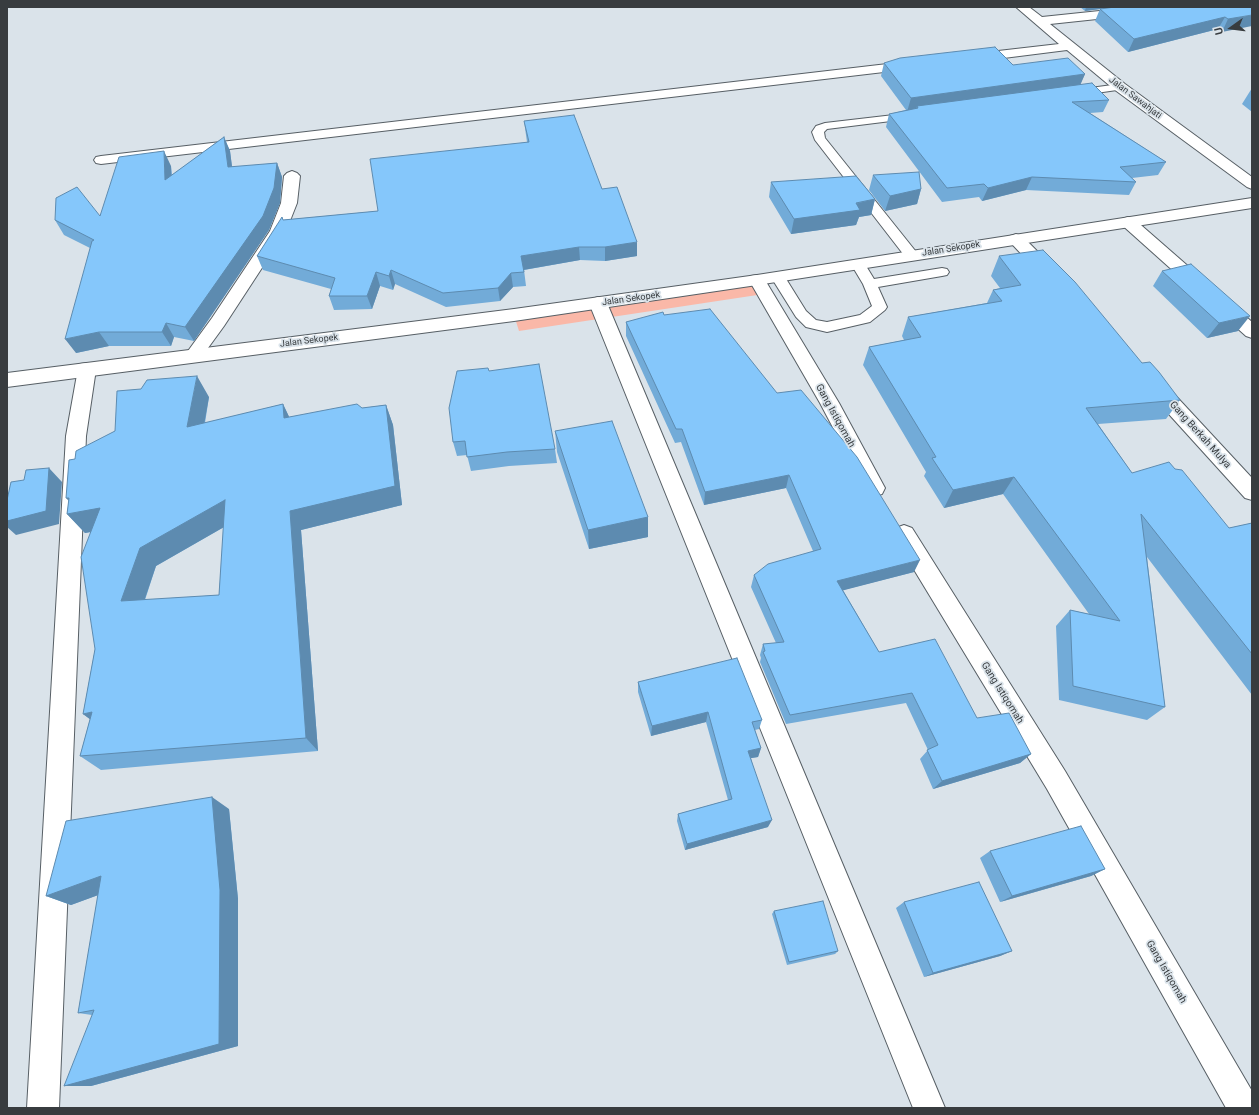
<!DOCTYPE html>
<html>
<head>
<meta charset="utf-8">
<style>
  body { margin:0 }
  #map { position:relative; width:1259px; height:1115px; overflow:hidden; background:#dae3ea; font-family:Roboto,sans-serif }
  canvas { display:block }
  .frame { position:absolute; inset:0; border:8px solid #383c3f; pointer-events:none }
  .north { position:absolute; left:1211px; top:8px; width:40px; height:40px; -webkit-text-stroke:3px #dae3ea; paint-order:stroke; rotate:256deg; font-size:11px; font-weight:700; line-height:16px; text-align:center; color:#383c3f }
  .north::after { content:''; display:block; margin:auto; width:14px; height:18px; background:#383c3f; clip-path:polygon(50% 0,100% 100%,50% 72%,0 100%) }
</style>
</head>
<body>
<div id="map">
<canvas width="1259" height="1115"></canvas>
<div class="frame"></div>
<div class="north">U</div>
</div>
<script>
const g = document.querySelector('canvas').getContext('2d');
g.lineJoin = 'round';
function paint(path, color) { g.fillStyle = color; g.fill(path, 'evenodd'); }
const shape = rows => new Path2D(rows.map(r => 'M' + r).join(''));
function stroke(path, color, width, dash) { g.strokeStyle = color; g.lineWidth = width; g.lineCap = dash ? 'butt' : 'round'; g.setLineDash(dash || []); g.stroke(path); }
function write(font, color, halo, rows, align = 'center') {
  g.font = font + ' Roboto,sans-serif'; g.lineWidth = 3.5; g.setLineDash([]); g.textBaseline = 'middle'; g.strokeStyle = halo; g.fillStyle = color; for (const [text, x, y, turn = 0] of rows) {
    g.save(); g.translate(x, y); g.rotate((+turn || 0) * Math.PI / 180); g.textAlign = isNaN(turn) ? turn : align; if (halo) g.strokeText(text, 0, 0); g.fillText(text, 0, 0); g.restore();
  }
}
paint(shape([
  [757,280,764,294,519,331,514,315]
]), '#fab8a8');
const service = shape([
  [1120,84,1125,87,1124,89,1075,96,1069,93,1075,90,1120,84],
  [911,113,915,114,917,116,915,118,827,129,824,132,825,138,917,253,919,256,917,259,912,260,907,259,815,140,812,132,816,126,825,123,911,113],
  [858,260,863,261,874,279,942,268,947,269,949,272,947,275,942,276,878,287,887,307,885,310,870,322,827,332,806,327,796,317,771,277,773,274,778,273,783,274,806,311,816,320,827,322,860,315,872,306,863,284,851,264,853,261,858,260]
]);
const minor = shape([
  [1016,7,1029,7,1042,17,1138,7,1178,7,1176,10,1172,11,1050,24,1125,84,1252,177,1252,189,1247,187,1115,90,1067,50,972,62,967,61,966,58,967,55,972,54,1059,44,1016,7],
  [913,61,918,62,920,65,918,68,101,164,96,163,94,160,96,157,101,156,913,61],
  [292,171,297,173,300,176,297,203,286,231,224,326,200,359,194,361,188,359,185,355,188,351,212,318,270,231,281,203,284,176,287,173,292,171],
  [1128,217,1134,219,1252,322,1252,338,1246,336,1122,225,1120,222,1122,219,1128,217],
  [1016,234,1022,236,1056,270,1058,274,1056,278,1050,279,1044,278,1010,242,1008,239,1010,236,1016,234],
  [757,275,763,276,765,280,839,403,885,488,882,494,875,496,868,494,820,403,749,280,751,276,757,275],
  [598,297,604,299,607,303,945,1108,913,1108,589,303,592,299,598,297],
  [87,363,94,364,96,369,86,436,59,1108,27,1108,66,436,78,369,80,364,87,363],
  [1154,378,1161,380,1252,478,1252,500,1245,498,1147,390,1145,385,1147,380,1154,378],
  [904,525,912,528,1065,771,1252,1091,1252,1108,1226,1108,1047,789,896,540,893,534,896,528,904,525]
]);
const tertiary = shape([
  [1252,198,1252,208,757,285,514,321,7,387,7,373,514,309,757,275,1252,198]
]);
stroke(service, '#575f65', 2);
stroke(minor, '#575f65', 2);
stroke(tertiary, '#575f65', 2);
paint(service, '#fff');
paint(minor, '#fff');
paint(tertiary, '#fff');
paint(shape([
  [1080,7,1252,7,1222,32,1218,29,1128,52,1095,21,1100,9,1085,11],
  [884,63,1013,65,1085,74,1080,84,1109,100,1103,112,1090,113,1166,162,1158,175,1132,178,1136,182,1129,195,1026,190,982,201,979,197,942,202,886,127,889,114,906,110,881,76],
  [1252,88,1252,112,1242,104],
  [524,121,602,189,637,256,605,261,580,260,524,270,526,286,513,287,500,301,446,307,395,284,393,290,380,286,372,309,334,310,329,296,331,289,263,270,257,256,283,220,378,211,527,142],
  [224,137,230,151,232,167,277,163,282,177,280,203,269,230,194,341,174,337,171,346,109,346,76,353,90,248,64,235,55,220,100,216,171,166,172,175],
  [873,175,921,189,917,204,885,211,869,190],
  [771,182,875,199,871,215,859,217,856,225,791,234,769,197],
  [999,256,1142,363,1180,400,1166,419,1098,424,1132,473,1229,528,1252,523,1252,695,1147,557,1165,707,1147,720,1059,700,1056,626,1070,610,1089,614,1003,494,944,508,924,476,926,472,863,365,869,347,904,340,902,336,908,317,987,303,993,290,1000,288,991,276],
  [1162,271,1238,331,1207,338,1153,286],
  [664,315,914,572,843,590,879,652,977,718,1031,754,1020,763,933,789,920,759,928,750,906,703,786,724,760,662,761,658,760,655,763,644,776,643,751,587,754,575,813,551,786,488,704,505,681,442,675,443,626,336,626,322],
  [489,371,555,449,557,463,509,466,471,471,467,455,457,456,453,442],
  [141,389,209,397,205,423,283,404,289,417,386,405,393,425,402,505,301,530,318,751,101,770,80,756,90,719,83,714,95,649,91,532,85,533,67,514,75,459,115,431],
  [224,527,219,595,145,600,156,566],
  [555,431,648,517,648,537,589,549,557,452],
  [638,682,762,720,759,729,755,730,761,748,758,757,751,758,768,827,685,850,677,821,678,814,728,800,706,722,651,736,638,692],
  [229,809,238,899,238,1046,91,1086,92,1015,78,1013,98,895,71,905,46,896],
  [990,851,1105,869,1091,876,1000,902,980,858],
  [904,902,1012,951,1000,956,924,977,896,908],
  [774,911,838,951,835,954,787,965,772,914]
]), '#72abd8');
paint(shape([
  [1086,7,1124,7,1100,9,1085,11],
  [1252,15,1252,26,1222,32,1228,19],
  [1225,17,1218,29,1128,52,1134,39],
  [1085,74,1079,88,918,108,917,106,916,111,907,112,911,98],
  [224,137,230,151,234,182,228,167],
  [164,151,171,166,172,194,165,180],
  [277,163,282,177,280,203,269,230,194,341,185,327],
  [1032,177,1026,190,982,201,988,188],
  [921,189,917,204,885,211,890,196],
  [875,199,871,215,859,217,856,225,791,234,794,219],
  [637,242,637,256,605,261,605,247],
  [579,247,580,260,523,270,521,256],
  [391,270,395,284,393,290,389,276],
  [376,272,380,286,372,309,367,296],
  [511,273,513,287,500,301,498,288],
  [1250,316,1238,331,1207,338,1219,323],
  [166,323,174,337,171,346,162,332],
  [99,332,109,346,76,353,65,339],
  [197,376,209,397,200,447,187,427],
  [283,404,293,425,284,418],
  [386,405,393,425,402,505,301,530,318,751,306,738,290,511],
  [49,468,62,482,59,524,16,535,7,527,7,521],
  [789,475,786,488,704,505,705,492],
  [1014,477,1003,494,944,508,953,490],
  [66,498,69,498,100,508,117,527,85,533,67,514,79,512],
  [225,500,238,519,156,566,138,619,121,601,140,548],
  [648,517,648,537,589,549,588,530],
  [920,560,914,572,833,593,837,581],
  [92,712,103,729,83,714],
  [708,712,706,722,651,736,652,726],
  [761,748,758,757,745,759,748,751],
  [1031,754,1020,763,933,789,942,781],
  [212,797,229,809,238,899,238,1046,91,1086,64,1086],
  [772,820,768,827,685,850,687,844],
  [1105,869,1091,876,1000,902,1012,896],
  [101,876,123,886,71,905,46,896],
  [1012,951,1000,956,924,977,933,973]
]), '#5d8bb0');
const building = shape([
  [1115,7,1252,7,1252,15,1228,19,1225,17,1134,39,1100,9,1115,7],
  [995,47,1013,65,1068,58,1085,74,911,98,884,63,900,58,995,47],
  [1092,83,1109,100,1072,102,1166,162,1120,167,1136,182,1032,177,988,188,984,184,947,188,889,114,918,108,917,106,1092,83],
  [574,115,602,189,617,187,637,242,605,247,579,247,521,256,524,272,511,273,498,288,443,293,391,270,389,276,376,272,367,296,329,296,335,278,257,256,282,217,283,220,378,211,370,159,529,142,524,121,574,115],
  [224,137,228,167,277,163,274,188,263,216,185,327,166,323,162,332,99,332,65,339,92,241,94,240,55,220,56,198,77,187,100,216,119,157,164,151,165,180,224,137],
  [919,172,921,189,890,196,873,175,919,172],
  [856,176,875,199,856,203,860,210,794,219,771,182,856,176],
  [1043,250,1075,282,1142,363,1150,362,1159,372,1180,400,1086,408,1132,473,1169,462,1175,469,1182,470,1229,528,1252,523,1252,654,1141,514,1165,707,1073,686,1070,610,1120,621,1014,477,953,490,932,458,936,457,869,347,921,337,908,317,1002,301,993,290,1021,285,999,256,1043,250],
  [1191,264,1250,316,1219,323,1162,271,1191,264],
  [710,309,777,393,801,390,857,457,920,560,837,581,879,652,935,639,977,718,1009,713,1031,754,942,781,927,750,938,745,912,693,790,715,763,652,765,651,763,644,784,642,754,575,768,564,821,549,789,475,705,492,682,429,676,429,626,322,663,312,664,315,710,309],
  [539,364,555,449,507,452,467,457,465,441,453,442,449,408,457,371,488,368,489,371,539,364],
  [197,376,187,427,283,404,284,418,357,404,362,408,386,405,395,486,290,511,306,738,80,756,92,712,83,714,95,649,81,557,100,508,67,514,69,498,66,498,69,460,75,459,76,451,115,431,117,391,141,389,147,380,197,376],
  [225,500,219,595,121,601,140,548,225,500],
  [612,421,648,517,588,530,555,431,612,421],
  [49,468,46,511,7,521,7,500,11,482,24,480,26,470,49,468],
  [737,658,762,720,752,722,761,748,748,751,772,820,687,844,678,814,732,799,708,712,652,726,638,682,737,658],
  [212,797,220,890,219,1044,64,1086,94,1010,78,1013,101,876,46,896,66,821,212,797],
  [1081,826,1105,869,1012,896,990,851,1081,826],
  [979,882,1012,951,933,973,904,902,979,882],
  [823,901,838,951,789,962,774,911,823,901]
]);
paint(building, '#85c7fb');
stroke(building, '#5d8bb0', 1);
write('9px', '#383c3f', '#dae3ea', [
  ["Jalan Sawahjati",1135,98,37],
  ["Jalan Sekopek",951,249,-9],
  ["Jalan Sekopek",631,299,-8],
  ["Jalan Sekopek",309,341,-7]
]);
write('10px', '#383c3f', '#dae3ea', [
  ["Gang Istiqomah",835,416,61],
  ["Gang Berkah Mulya",1200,435,48],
  ["Gang Istiqomah",1002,693,58],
  ["Gang Istiqomah",1166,972,60]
]);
</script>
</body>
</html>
